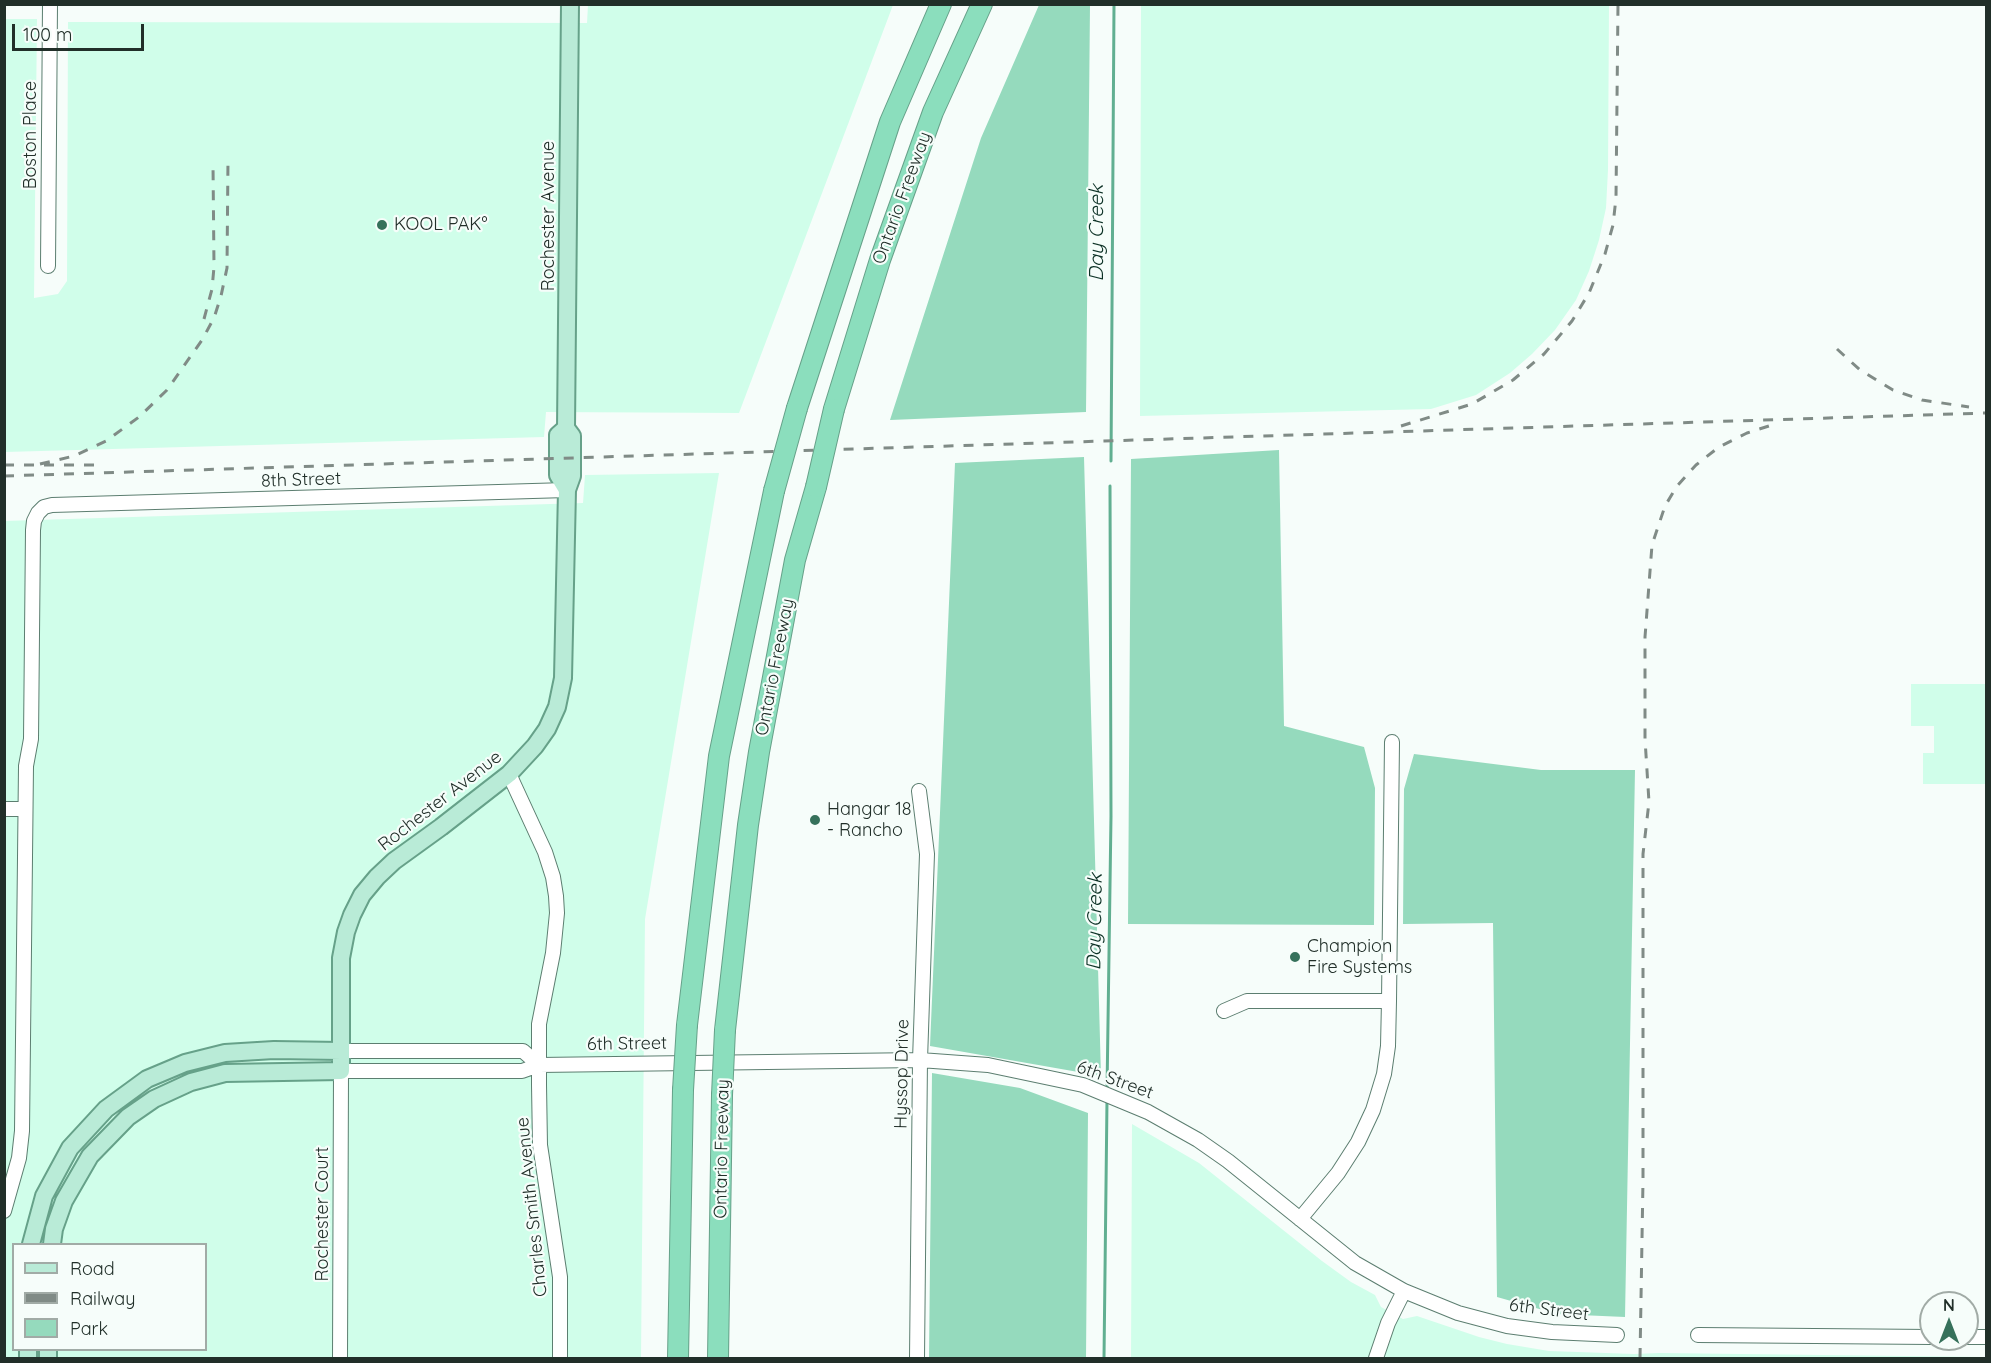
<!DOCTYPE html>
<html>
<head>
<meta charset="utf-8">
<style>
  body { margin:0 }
  #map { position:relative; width:1991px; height:1363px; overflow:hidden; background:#f6fdfa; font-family:Quicksand,sans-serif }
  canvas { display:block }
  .frame { position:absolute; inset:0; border:6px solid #212f29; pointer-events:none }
  .legend { position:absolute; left:12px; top:1243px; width:195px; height:108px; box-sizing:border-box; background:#f6fdfa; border:2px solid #a1aba6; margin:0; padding:8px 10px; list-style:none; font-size:18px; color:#212f29 }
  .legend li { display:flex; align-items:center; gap:12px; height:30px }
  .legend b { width:30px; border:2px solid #a1aba6 }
  .north { position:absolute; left:1919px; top:1291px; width:60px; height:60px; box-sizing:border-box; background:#f6fdfa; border:2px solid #a1aba6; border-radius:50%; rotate:0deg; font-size:16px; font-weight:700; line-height:24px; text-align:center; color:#212f29 }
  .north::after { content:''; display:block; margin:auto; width:21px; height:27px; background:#36715b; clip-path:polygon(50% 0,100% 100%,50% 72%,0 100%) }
  .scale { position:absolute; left:12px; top:24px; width:132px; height:27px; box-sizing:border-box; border:3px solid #212f29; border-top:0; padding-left:8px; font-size:18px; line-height:21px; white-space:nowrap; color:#212f29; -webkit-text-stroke:4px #f6fdfa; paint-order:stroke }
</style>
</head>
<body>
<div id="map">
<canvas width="1991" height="1363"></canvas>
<div class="frame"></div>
<ul class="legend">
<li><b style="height:8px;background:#b9ebd7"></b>Road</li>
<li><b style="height:8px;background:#808b86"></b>Railway</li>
<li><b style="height:16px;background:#95dabd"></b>Park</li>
</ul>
<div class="north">N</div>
<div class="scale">100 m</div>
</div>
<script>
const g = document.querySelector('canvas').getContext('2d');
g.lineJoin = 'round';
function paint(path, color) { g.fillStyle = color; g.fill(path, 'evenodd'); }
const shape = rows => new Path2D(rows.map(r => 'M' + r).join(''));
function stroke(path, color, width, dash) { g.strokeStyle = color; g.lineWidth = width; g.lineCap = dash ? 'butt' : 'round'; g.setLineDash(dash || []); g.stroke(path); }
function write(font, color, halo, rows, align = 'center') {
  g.font = font + ' Quicksand,sans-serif'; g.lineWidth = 4.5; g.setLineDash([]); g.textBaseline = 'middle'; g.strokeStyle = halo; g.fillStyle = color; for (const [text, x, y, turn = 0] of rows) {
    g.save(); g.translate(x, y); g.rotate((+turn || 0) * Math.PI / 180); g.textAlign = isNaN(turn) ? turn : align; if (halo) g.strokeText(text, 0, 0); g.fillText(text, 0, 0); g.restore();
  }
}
paint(shape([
  [588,5,893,5,739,413,546,412,544,437,5,452,4,19,37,19,34,298,58,294,67,281,68,22,587,23],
  [1141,5,1609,5,1608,170,1606,208,1599,240,1589,271,1576,300,1555,330,1532,354,1510,373,1476,395,1431,409,1140,416],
  [719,473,645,919,641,1358,5,1358,4,521,583,503,585,475],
  [14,1244,206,1244,206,1350,14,1350],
  [1911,684,1986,684,1986,784,1923,784,1923,753,1934,753,1934,726,1911,726],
  [1132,1124,1199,1163,1322,1261,1351,1282,1375,1295,1381,1307,1403,1319,1417,1316,1479,1337,1507,1344,1549,1351,1634,1354,1659,1353,1986,1357,1986,1358,1131,1358]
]), '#d0feea');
paint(shape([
  [1039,5,1090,5,1086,412,890,420,981,138],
  [1279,450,1284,726,1364,747,1375,788,1374,925,1128,924,1131,459],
  [1084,457,1101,1076,930,1046,955,463],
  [1414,754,1541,770,1635,770,1625,1317,1557,1314,1497,1297,1493,923,1403,924,1404,789],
  [932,1073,1020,1088,1088,1113,1086,1358,929,1358]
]), '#95dabd');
stroke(shape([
  [1111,461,1114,4],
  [1107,1091,1111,816,1110,486],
  [1104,1358,1107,1100]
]), '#61af91', 3);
const minor = shape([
  [48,266,50,4],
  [509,774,545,852,553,877,556,896,557,913,553,953,539,1024,539,1085,540,1145,560,1277,560,1358],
  [4,809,25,809],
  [1224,1011,1247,1001,1389,1001],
  [341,1051,523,1051,539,1065],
  [4,1211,19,1158,22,1131,26,766,31,739,33,530,34,521,38,513,44,507,52,505,567,490],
  [1300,1219,1338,1173,1358,1142,1373,1110,1384,1074,1388,1046,1389,1001,1392,742],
  [1698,1335,1931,1337],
  [1967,1337,1986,1337],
  [340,1358,341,1071,522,1071,539,1065,920,1060,988,1065,1083,1085,1148,1112,1198,1140,1228,1161,1355,1263,1404,1291,1458,1313,1507,1326,1552,1332,1617,1335],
  [917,1358,920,1060,927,854,919,791],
  [1376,1358,1388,1323,1404,1291]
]);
const major = shape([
  [566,428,558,435,558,475,567,490],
  [31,1244,44,1196,70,1148,106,1109,147,1079,185,1063,225,1053,274,1050,341,1051],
  [52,1244,54,1229,64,1201,90,1156,128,1117,154,1099,191,1082,225,1073,341,1071,341,958,346,932,352,915,362,895,377,877,394,861,441,827,509,774,535,746,547,729,557,707,563,678,567,490,572,476,572,436,566,428,570,4],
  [28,1358,28,1350],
  [48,1358,48,1350]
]);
const highway = shape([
  [797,408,890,122,941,4],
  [834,409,880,260,933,112,982,4],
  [687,1025,719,756,774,491],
  [725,1030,748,825,759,752,795,560,816,487],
  [678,1358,683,1090],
  [718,1358,722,1095]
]);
stroke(minor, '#5c7e70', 16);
stroke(major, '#66a189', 20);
stroke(highway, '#66a189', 22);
stroke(minor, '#fff', 14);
stroke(major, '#b9ebd7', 16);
stroke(highway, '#8bdebd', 20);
stroke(shape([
  [204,319,212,289,214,267,213,164],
  [1837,349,1860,370,1893,390,1922,400,1969,407],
  [1401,426,1472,404,1513,380,1544,354,1572,321,1589,293,1605,254,1613,225,1616,198,1618,4],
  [40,464,74,456,106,441,139,417,167,390,202,340,214,318,221,296,227,268,228,159],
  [4,465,97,465],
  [4,476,1986,413],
  [1640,1358,1643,1180,1643,854,1649,802,1645,739,1645,637,1652,545,1665,506,1677,486,1696,465,1719,447,1747,433,1772,425]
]), '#808b86', 3, [10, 10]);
const highwayBridge = shape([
  [816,487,834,409],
  [774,491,797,408],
  [683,1090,687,1025],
  [722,1095,725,1030]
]);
stroke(highwayBridge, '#66a189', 22, []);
stroke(highwayBridge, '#8bdebd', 20);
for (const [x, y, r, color] of [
  [382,225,6,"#36715b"],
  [815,820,6,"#36715b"],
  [1295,957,6,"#36715b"]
]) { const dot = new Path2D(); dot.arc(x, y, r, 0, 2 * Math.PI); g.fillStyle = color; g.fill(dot); stroke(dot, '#f6fdfa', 2); }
write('18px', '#212f29', '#f6fdfa', [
  ["Boston Place",31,135,-90],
  ["Ontario Freeway",902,198,-70],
  ["Rochester Avenue",549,216,-90],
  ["8th Street",301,480,-2],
  ["Ontario Freeway",775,667,-79],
  ["Rochester Avenue",440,801,-38],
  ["6th Street",627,1044,-1],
  ["Hyssop Drive",902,1074,-89],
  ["6th Street",1115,1080,20],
  ["Ontario Freeway",722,1149,-89],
  ["Charles Smith Avenue",532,1207,-96],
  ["Rochester Court",323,1214,-90],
  ["6th Street",1549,1310,7]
]);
write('18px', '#212f29', '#f6fdfa', [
  ["KOOL PAK°",394,225],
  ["Hangar 18",827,810],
  ["- Rancho",827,831],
  ["Champion",1307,947],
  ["Fire Systems",1307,968]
], 'left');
write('italic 20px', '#0c3125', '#f6fdfa', [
  ["Day Creek",1097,233,-90],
  ["Day Creek",1095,922,-89]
]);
</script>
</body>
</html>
